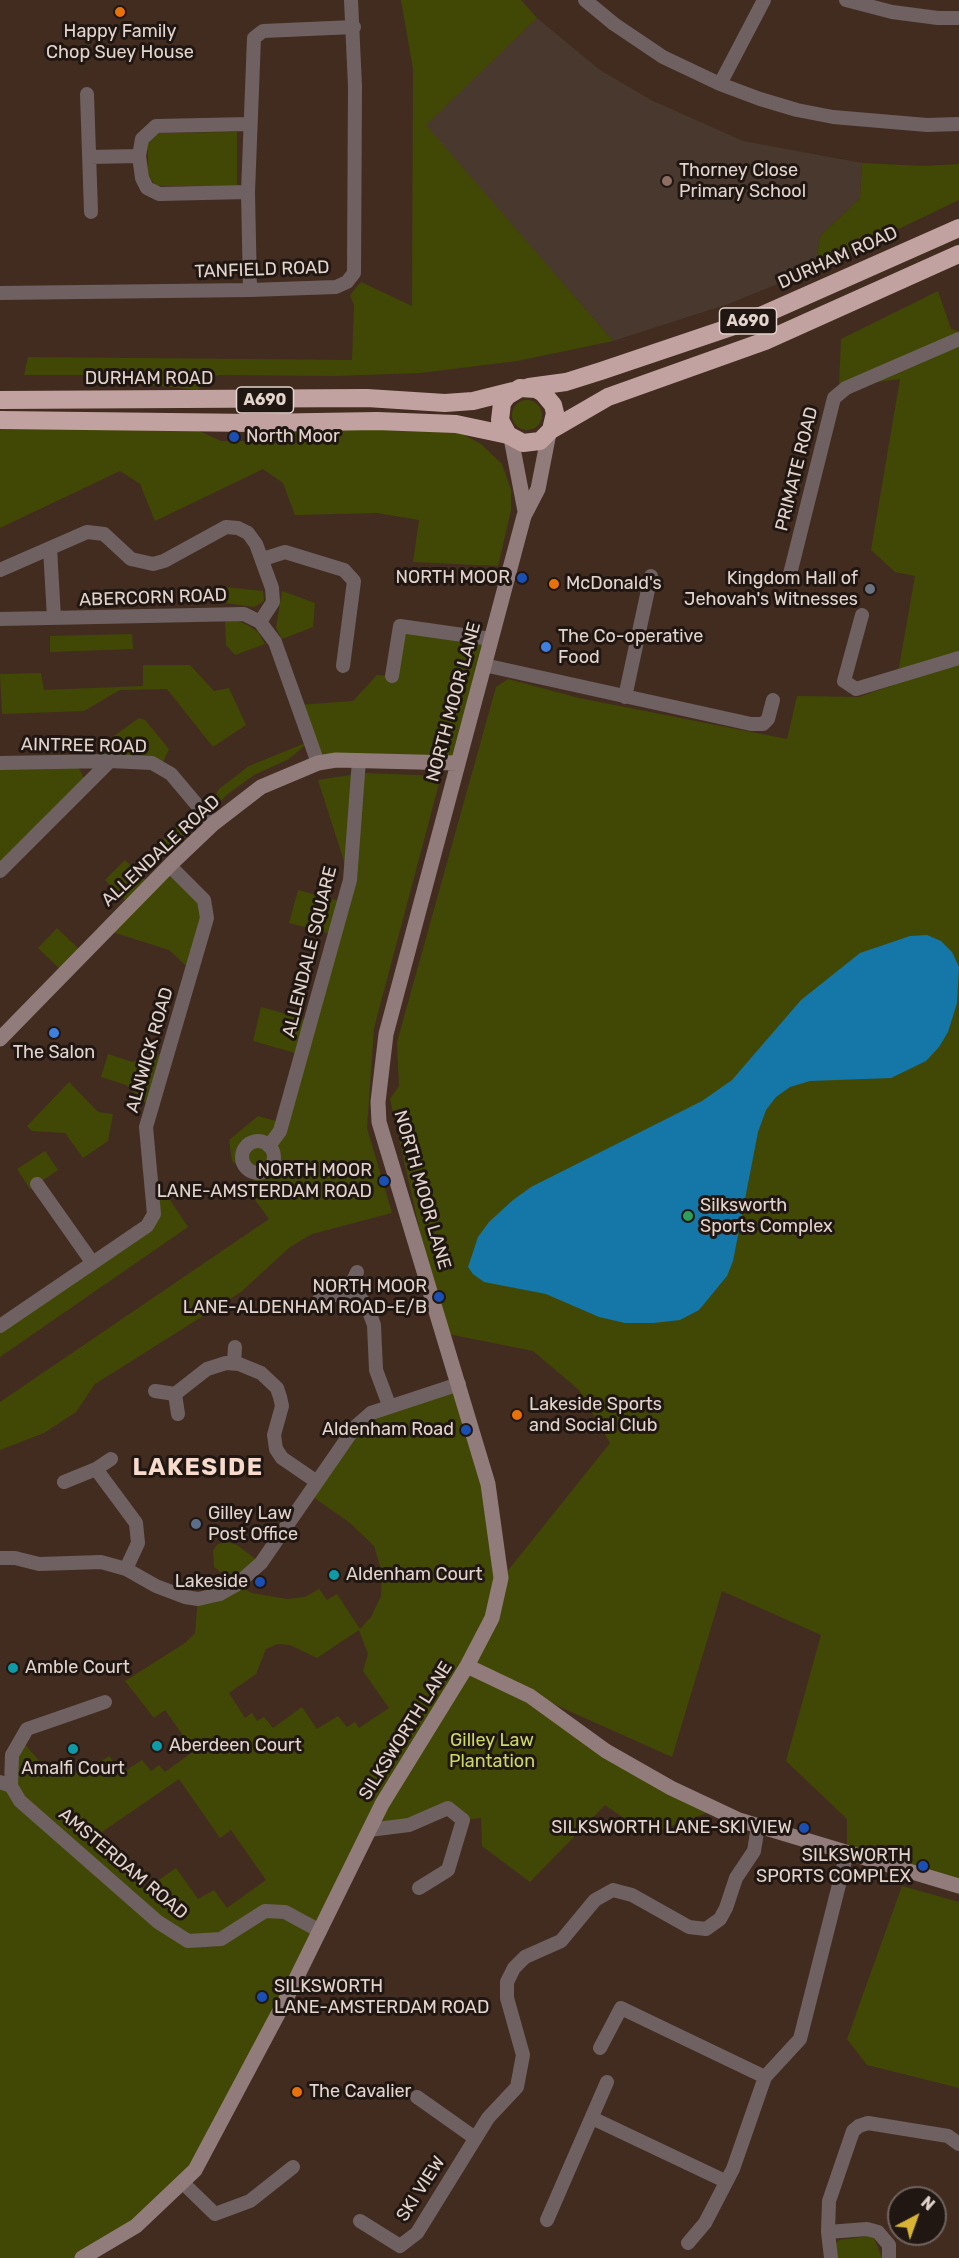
<!DOCTYPE html>
<html>
<head>
<meta charset="utf-8">
<style>
  body { margin:0 }
  #map { position:relative; width:959px; height:2258px; overflow:hidden; background:#422c20; font-family:Rubik,sans-serif }
  canvas { display:block }
  .north { position:absolute; left:887px; top:2186px; width:60px; height:60px; box-sizing:border-box; background:#211712; border:2px solid #6f635d; border-radius:50%; rotate:41deg; font-size:16px; font-weight:700; line-height:24px; text-align:center; color:#e3d4cd }
  .north::after { content:''; display:block; margin:auto; width:21px; height:27px; background:#d8b434; clip-path:polygon(50% 0,100% 100%,50% 72%,0 100%) }
</style>
</head>
<body>
<div id="map">
<canvas width="959" height="2258"></canvas>
<div class="north">N</div>
</div>
<script>
const g = document.querySelector('canvas').getContext('2d');
g.lineJoin = 'round';
function paint(path, color) { g.fillStyle = color; g.fill(path, 'evenodd'); }
const shape = rows => new Path2D(rows.map(r => 'M' + r).join(''));
function stroke(path, color, width, dash) { g.strokeStyle = color; g.lineWidth = width; g.lineCap = dash ? 'butt' : 'round'; g.setLineDash(dash || []); g.stroke(path); }
function write(font, color, halo, rows, align = 'center') {
  g.font = font + ' Rubik,sans-serif'; g.lineWidth = 6; g.setLineDash([]); g.textBaseline = 'middle'; g.strokeStyle = halo; g.fillStyle = color; for (const [text, x, y, turn = 0] of rows) {
    g.save(); g.translate(x, y); g.rotate((+turn || 0) * Math.PI / 180); g.textAlign = isNaN(turn) ? turn : align; if (halo) g.strokeText(text, 0, 0); g.fillText(text, 0, 0); g.restore();
  }
}
paint(shape([
  [537,18,600,70,651,100,743,141,862,163,860,198,820,236,815,269,728,304,613,341,425,125]
]), '#49382d');
paint(shape([
  [401,0,521,0,537,18,426,125,613,341,517,361,420,373,334,376,218,375,197,390,152,385,143,375,24,375,28,357,352,360,354,305,350,295,361,282,412,306,413,69],
  [237,132,237,186,156,186,148,175,148,143,159,133],
  [862,163,924,166,959,164,959,200,815,269,820,236,860,198],
  [938,291,951,329,959,331,959,1885,847,1853,847,1819,786,1761,821,1635,722,1591,672,1757,493,1677,606,1751,717,1809,648,1835,605,1805,530,1882,482,1846,481,1818,463,1820,448,1808,369,1830,195,2170,136,2226,82,2258,0,2258,0,1787,11,1786,21,1740,42,1764,54,1766,59,1763,64,1769,73,1763,81,1775,109,1756,122,1773,142,1760,151,1771,159,1765,165,1772,194,1751,165,1710,154,1718,125,1681,185,1643,195,1633,198,1599,236,1584,214,1567,213,1550,218,1544,227,1542,237,1545,261,1563,237,1585,252,1593,287,1599,305,1597,319,1589,327,1600,337,1594,360,1629,371,1617,381,1596,382,1572,374,1546,350,1523,309,1494,355,1427,459,1384,502,1578,610,1443,579,1390,533,1351,443,1333,390,1099,399,1086,397,1042,496,687,508,679,579,698,787,739,797,696,859,697,896,684,915,576,895,572,871,550,900,379,839,387,841,339],
  [359,1630,368,1654,363,1671,389,1708,359,1728,355,1722,347,1727,338,1716,317,1729,302,1707,273,1728,264,1717,257,1721,252,1713,245,1718,229,1693,256,1674,266,1649,278,1644,290,1645,317,1658],
  [179,1779,220,1838,231,1830,266,1880,227,1908,214,1890,198,1899,176,1868,144,1890,102,1832],
  '512 415a15 15 0 1 1 30 0a15 15 0 1 1-30 0Z',
  [0,425,193,428,221,441,265,441,290,429,437,429,462,434,481,444,502,464,511,490,511,510,498,566,413,562,419,520,377,513,295,515,283,483,263,469,155,521,140,484,120,471,0,528],
  [224,587,263,591,264,601,254,607,226,603],
  [282,591,315,603,313,627,282,639,276,628],
  [225,620,239,621,249,626,258,632,265,644,235,655,226,645],
  [400,626,491,639,458,763,318,763,310,741,289,759,254,775,229,793,142,876,150,885,170,866,204,900,192,971,169,950,106,930,130,905,105,880,125,860,134,869,182,821,205,814,219,789,249,766,310,741,298,705,353,701,377,675,392,676],
  [132,634,133,649,50,652,50,636],
  [143,665,190,665,214,691,229,688,246,725,213,747,167,689,120,690,84,711,2,714,0,674,41,673,44,690,143,686],
  [139,718,145,720,169,749,161,767,103,761,103,744],
  [75,761,87,784,0,871,0,763],
  [363,773,441,776,374,1028,367,1128,392,1213,312,1234,290,1247,241,1292,95,1384,76,1412,44,1433,0,1450,0,1402,269,1219,250,1193,255,1177,246,1173,232,1161,229,1140,258,1116,283,1123,302,1055,253,1041,261,1007,311,1021,335,935,289,923,298,890,343,902,350,880,318,780],
  [57,928,83,953,64,973,38,948],
  [168,1052,151,1108,126,1085,101,1077,108,1054,132,1062],
  [69,1082,98,1112,113,1114,108,1141,83,1158,65,1133,32,1131,27,1126],
  [45,1151,58,1170,30,1189,17,1169],
  [168,1197,188,1227,0,1357,0,1326,147,1226,155,1199],
  [902,1886,959,1902,959,2088,867,2065,847,2039],
  [868,2236,874,2238,882,2258,837,2258,835,2245,839,2240]
]), '#414805');
paint(shape([
  [927,935,941,941,952,952,959,967,957,1003,948,1032,939,1047,926,1061,891,1078,810,1081,790,1087,776,1097,766,1110,758,1132,733,1261,727,1276,699,1310,680,1320,653,1323,625,1323,599,1317,546,1294,484,1282,473,1274,468,1267,478,1237,489,1222,513,1200,531,1187,702,1101,732,1080,801,1000,860,953,910,936]
]), '#1577a8');
stroke(shape([
  [585,0,614,24,663,57,720,84,760,99,797,110,833,117,927,125,959,124],
  [846,0,892,12,938,18,959,18],
  [720,84,764,0],
  [87,94,91,212],
  [89,157,139,156],
  [248,192,159,194,147,188,142,178,139,156,142,139,156,126,250,124],
  [250,290,248,192,254,38,263,31,354,27],
  [0,293,250,290,336,287,347,282,354,273,355,86,351,0],
  [50,548,54,618],
  [263,559,285,552,344,570,354,581,343,666],
  [0,570,87,532,104,534,131,559,153,564,164,561,226,527,238,528,248,533,256,544,272,588,273,602,260,622],
  [789,578,834,398,846,388,959,339],
  [862,615,844,681,856,689,959,658],
  [0,619,244,614,260,622,275,642,318,763],
  [484,665,751,724,763,724,768,719,773,700],
  [392,676,400,626,491,639],
  [625,697,651,576],
  [0,763,110,761,152,763,171,774,213,824],
  [0,871,110,761],
  '242 1157a16 16 0 1 1 32 0a16 16 0 1 1-32 0Z',
  [269,1146,280,1131,350,880,359,760],
  [37,1184,92,1262],
  [349,1290,357,1272],
  [319,1300,349,1290,359,1296,367,1306,374,1325,376,1370,389,1405],
  [0,1326,147,1226,154,1214,146,1127,207,918,204,900,170,866],
  [234,1363,235,1347],
  [155,1391,175,1394,178,1414],
  [175,1394,207,1369,226,1363,239,1364,261,1373,277,1388,280,1397,282,1406,274,1435,276,1449,282,1458,317,1482],
  [96,1469,111,1459],
  [64,1482,96,1469,136,1523,138,1543,126,1569],
  [0,1558,15,1558,39,1564,101,1562,126,1569,156,1586,185,1597,198,1599,220,1594,236,1585,261,1563,355,1427,371,1413,459,1384],
  [0,1782,11,1786,20,1801,158,1922,188,1941,221,1939,265,1911,285,1912,320,1931],
  [11,1786,12,1755,27,1729,105,1702],
  [369,1830,409,1825,448,1808,463,1820,448,1870,419,1888],
  [600,2048,621,2008,765,2077],
  [417,2097,475,2138],
  [592,2118,725,2181],
  [182,2182,215,2214,250,2201,293,2167],
  [547,2220,607,2082],
  [360,2221,400,2246,417,2233,488,2118,517,2087,523,2055,507,1998,507,1982,514,1968,525,1957,561,1941,595,1900,613,1890,632,1895,689,1927,706,1929,720,1919,726,1908,736,1878,754,1851,758,1826],
  [828,2232,867,2229,878,2232,889,2245,889,2258],
  [688,2243,705,2223,733,2169,765,2077,800,2039,847,1853],
  [831,2258,828,2232,829,2201,853,2131,859,2126,868,2123,948,2136,959,2144]
]), '#6f6161', 14);
stroke(shape([
  [511,438,525,511],
  [0,1039,173,862,213,824,261,787,318,763,336,760,458,763],
  [467,1666,530,1696,606,1751,671,1788,739,1820,959,1886],
  [82,2258,136,2226,195,2170,286,1999,382,1804,467,1666,492,1618,501,1578,488,1484,379,1122,378,1102,386,1034,524,516,538,489,549,433]
]), '#917c7b', 15);
stroke(shape([
  [529,387,566,382,601,371,749,321,959,228],
  [0,400,367,398,445,403,473,401,513,391],
  [0,420,255,423,377,421,456,424,508,435],
  [551,430,555,413,553,405,543,393,536,389,520,388,507,396,502,403,500,420,508,435,523,443,540,441,551,430,608,397,765,341,959,254]
]), '#c2a2a0', 18);
for (const [x, y, r, color] of [
  [120,12,6,"#e8710a"],
  [667,181,6,"#8d6e63"],
  [234,437,6,"#1a4fb4"],
  [522,578,6,"#1a4fb4"],
  [554,584,6,"#e8710a"],
  [870,589,6,"#6b7280"],
  [546,647,6,"#3f7fe0"],
  [54,1033,6,"#3f7fe0"],
  [384,1181,6,"#1a4fb4"],
  [688,1216,6,"#2e9e5b"],
  [439,1297,6,"#1a4fb4"],
  [517,1415,6,"#e8710a"],
  [466,1430,6,"#1a4fb4"],
  [196,1524,6,"#5c6f8a"],
  [334,1575,6,"#0f9aa8"],
  [260,1582,6,"#1a4fb4"],
  [13,1668,6,"#0f9aa8"],
  [157,1746,6,"#0f9aa8"],
  [73,1749,6,"#0f9aa8"],
  [804,1828,6,"#1a4fb4"],
  [923,1866,6,"#1a4fb4"],
  [262,1997,6,"#1a4fb4"],
  [297,2092,6,"#e8710a"]
]) { const dot = new Path2D(); dot.arc(x, y, r, 0, 2 * Math.PI); g.fillStyle = color; g.fill(dot); stroke(dot, '#211712', 2); }
for (const [x, y, w] of [
  [748,321,57],
  [265,400,57]
]) { const box = new Path2D(); box.roundRect(x - w / 2, y - 13, w, 26, 4.5); g.fillStyle = '#211712'; g.fill(box); stroke(box, '#e3d4cd', 1.5); }
write('bold 16px', '#e3d4cd', null, [
  ["A690",748,321],
  ["A690",265,400]
]);
write('18px', '#e3d4cd', '#211712', [
  ["Happy Family",120,32,"center"],
  ["Chop Suey House",120,53,"center"],
  ["Thorney Close",679,171],
  ["Primary School",679,192],
  ["North Moor",246,437],
  ["NORTH MOOR",510,578,"right"],
  ["Kingdom Hall of",858,579,"right"],
  ["Jehovah's Witnesses",858,600,"right"],
  ["McDonald's",566,584],
  ["The Co-operative",558,637],
  ["Food",558,658],
  ["The Salon",54,1053,"center"],
  ["NORTH MOOR",372,1171,"right"],
  ["LANE-AMSTERDAM ROAD",372,1192,"right"],
  ["Silksworth",700,1206],
  ["Sports Complex",700,1227],
  ["NORTH MOOR",427,1287,"right"],
  ["LANE-ALDENHAM ROAD-E/B",427,1308,"right"],
  ["Lakeside Sports",529,1405],
  ["and Social Club",529,1426],
  ["Aldenham Road",454,1430,"right"],
  ["Gilley Law",208,1514],
  ["Post Office",208,1535],
  ["Aldenham Court",346,1575],
  ["Lakeside",248,1582,"right"],
  ["Amble Court",25,1668],
  ["Aberdeen Court",169,1746],
  ["Amalfi Court",73,1769,"center"],
  ["SILKSWORTH LANE-SKI VIEW",792,1828,"right"],
  ["SILKSWORTH",911,1856,"right"],
  ["SPORTS COMPLEX",911,1877,"right"],
  ["SILKSWORTH",274,1987],
  ["LANE-AMSTERDAM ROAD",274,2008],
  ["The Cavalier",309,2092]
], 'left');
write('18px', '#e3d4cd', '#211712', [
  ["DURHAM ROAD",838,258,-24],
  ["TANFIELD ROAD",262,270,-2],
  ["DURHAM ROAD",149,379],
  ["PRIMATE ROAD",797,469,-76],
  ["ABERCORN ROAD",153,598,-2],
  ["NORTH MOOR LANE",454,702,-75],
  ["AINTREE ROAD",84,746,1],
  ["ALLENDALE ROAD",161,851,-43],
  ["ALLENDALE SQUARE",310,952,-76],
  ["ALNWICK ROAD",150,1050,-74],
  ["NORTH MOOR LANE",422,1190,74],
  ["SILKSWORTH LANE",406,1731,-58],
  ["AMSTERDAM ROAD",123,1864,40],
  ["SKI VIEW",421,2189,-57]
]);
write('18px', '#cada66', '#211712', [
  ["Gilley Law",492,1741],
  ["Plantation",492,1762]
]);
g.letterSpacing = '1.5px';
write('bold 24px', '#f7dacb', '#211712', [
  ["LAKESIDE",198,1468]
]);
g.letterSpacing = '0px';
</script>
</body>
</html>
